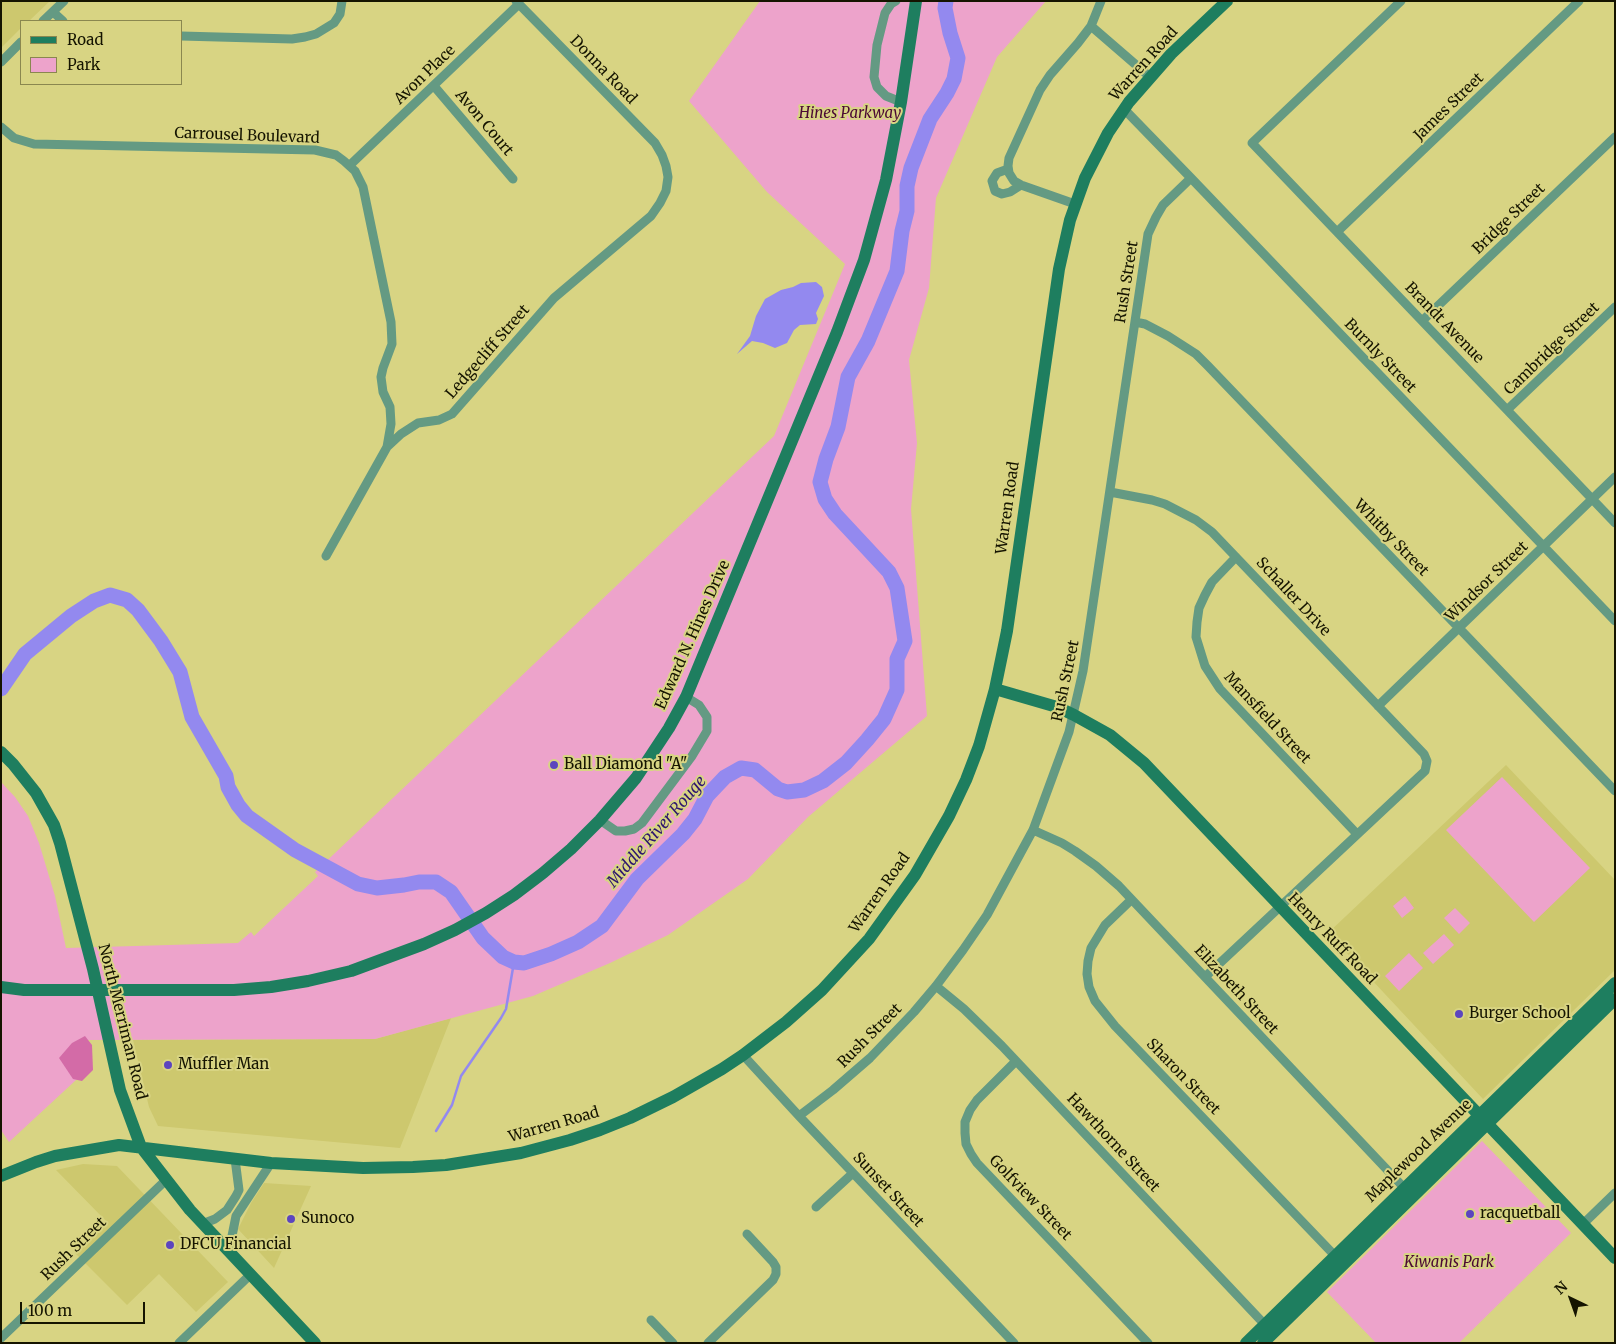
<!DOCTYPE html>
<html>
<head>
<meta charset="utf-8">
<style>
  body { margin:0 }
  #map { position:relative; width:1616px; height:1344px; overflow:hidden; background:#d8d483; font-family:Merriweather,serif }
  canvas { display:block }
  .frame { position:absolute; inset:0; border:2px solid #151400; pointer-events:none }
  .legend { position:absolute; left:20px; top:20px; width:162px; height:65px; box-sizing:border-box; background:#d8d483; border:1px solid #8a874f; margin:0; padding:6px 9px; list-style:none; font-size:15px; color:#151400 }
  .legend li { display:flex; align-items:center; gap:10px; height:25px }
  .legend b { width:25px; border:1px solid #8a874f }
  .north { position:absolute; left:1546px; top:1274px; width:50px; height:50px; -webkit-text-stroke:4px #d8d483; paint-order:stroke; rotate:318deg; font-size:14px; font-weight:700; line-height:20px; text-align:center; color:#151400 }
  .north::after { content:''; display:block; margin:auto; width:18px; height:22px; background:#151400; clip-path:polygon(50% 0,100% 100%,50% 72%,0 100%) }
  .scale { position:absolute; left:20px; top:1302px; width:125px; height:22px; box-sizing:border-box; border:2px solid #151400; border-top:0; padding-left:6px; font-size:15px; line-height:18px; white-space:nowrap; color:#151400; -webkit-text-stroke:4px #d8d483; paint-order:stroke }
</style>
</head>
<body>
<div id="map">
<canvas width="1616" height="1344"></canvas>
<div class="frame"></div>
<ul class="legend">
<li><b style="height:6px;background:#1e7e5f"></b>Road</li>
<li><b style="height:14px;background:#eda3cb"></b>Park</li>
</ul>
<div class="north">N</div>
<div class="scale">100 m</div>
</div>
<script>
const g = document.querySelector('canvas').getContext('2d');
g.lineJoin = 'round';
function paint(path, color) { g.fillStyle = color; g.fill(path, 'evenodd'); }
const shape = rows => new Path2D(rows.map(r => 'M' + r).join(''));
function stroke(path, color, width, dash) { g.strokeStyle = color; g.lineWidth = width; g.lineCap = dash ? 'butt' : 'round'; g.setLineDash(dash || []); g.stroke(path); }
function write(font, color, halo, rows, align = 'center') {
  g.font = font + ' Merriweather,serif'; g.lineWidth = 4; g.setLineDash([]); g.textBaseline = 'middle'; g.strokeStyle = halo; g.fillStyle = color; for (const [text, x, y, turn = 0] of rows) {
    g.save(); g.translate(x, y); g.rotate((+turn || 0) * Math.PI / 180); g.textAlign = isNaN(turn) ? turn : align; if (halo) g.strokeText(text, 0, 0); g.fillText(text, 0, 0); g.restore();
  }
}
paint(shape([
  [1,1,50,1,29,21,21,21,21,28,1,48],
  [1506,765,1615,880,1615,970,1483,1099,1328,933],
  [451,1018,400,1148,158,1126,149,1107,133,1040,375,1039],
  [83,1164,117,1166,228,1282,196,1312,159,1274,127,1305,75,1253,107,1222,56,1170],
  [264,1183,311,1186,274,1268,238,1229,251,1203]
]), '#cdc86e');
paint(shape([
  [760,1,1046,1,997,57,936,198,929,288,909,360,917,443,911,509,927,716,808,817,748,879,668,935,610,963,533,996,375,1039,84,1040,89,1068,9,1142,1,1130,1,782,15,797,28,816,39,843,55,896,66,948,238,943,251,932,254,936,318,876,315,872,774,436,845,264,767,192,689,101],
  [1502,777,1590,868,1534,922,1446,830],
  [1405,896,1414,908,1402,918,1393,906],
  [1455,908,1470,923,1459,934,1444,918],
  [1444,934,1454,945,1433,964,1423,953],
  [1409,953,1423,968,1399,991,1385,976],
  [1482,1141,1571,1233,1459,1343,1376,1343,1327,1292]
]), '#eda3cb');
paint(shape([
  [85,1036,92,1045,93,1070,82,1081,73,1079,59,1058,72,1043]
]), '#d36ba7');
paint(shape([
  [816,282,822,287,824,296,816,313,818,319,816,324,800,325,794,330,787,343,775,348,763,343,752,341,737,354,750,336,756,316,765,299,781,290,793,287,801,283]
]), '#9389ef');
stroke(shape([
  [436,1131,452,1105,461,1076,501,1018,506,1009,514,962]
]), '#9389ef', 2.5);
stroke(shape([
  [1,689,25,654,71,616,94,601,110,595,127,600,138,610,161,641,180,672,192,717,226,776,228,787,238,805,247,816,295,850,358,884,377,888,404,885,419,882,436,882,451,892,483,938,503,957,514,962,524,963,551,954,578,942,602,926,637,879,683,834,695,819,707,796,725,777,741,768,755,770,778,789,787,792,804,790,823,781,846,763,867,740,884,719,897,690,897,659,905,641,897,588,889,572,835,514,825,499,820,482,826,459,838,427,848,377,868,341,897,271,902,231,907,211,907,186,911,168,930,119,947,93,954,79,958,58,950,33,945,8,946,1]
]), '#9389ef', 15);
stroke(shape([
  [896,1,891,4,885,13,877,45,874,77,877,87,886,96,901,102],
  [1401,1,1252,143,1615,523],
  [53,12,63,21],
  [43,21,64,1],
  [1091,26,1150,77],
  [181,36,292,39,305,37,316,34,334,23,340,14,342,1],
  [1,62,21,42],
  [434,86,513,179],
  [1124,109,1191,178,1615,621],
  [1,127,14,138,34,144,315,150,336,155,344,161,355,171,363,187,391,322,392,344,383,368,381,377,383,392,390,407,391,424,387,447],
  [350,165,519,4],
  [1008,169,997,173,992,181,995,191,1002,194,1010,192,1021,185],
  [1075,204,1021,185,1014,181,1009,173,1008,166,1009,158,1040,90,1050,75,1078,43,1091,26,1101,1],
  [1337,232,1579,1],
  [1422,321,1615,137],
  [1135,322,1145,324,1168,336,1196,354,1208,366,1615,791],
  [1507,410,1615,307],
  [1110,492,1152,500,1165,504,1196,520,1212,532,1424,754,1427,761,1425,771,1205,977],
  [326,556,387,447,401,434,418,423,439,420,452,414,554,298,651,216,660,203,666,191,668,177,666,166,662,155,655,143,516,1],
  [1236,557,1212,582,1205,595,1199,608,1197,622,1196,637,1205,666,1220,689,1357,834],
  [1378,706,1615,477],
  [600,820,616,831,625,831,634,829,642,823,692,756,707,731,707,717,699,705,686,697],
  [1033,830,1062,843,1075,851,1096,866,1119,886,1409,1193],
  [1131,900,1105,925,1091,948,1088,961,1087,974,1089,987,1095,1001,1115,1026,1339,1260],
  [936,986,964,1009,1002,1046,1268,1328],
  [743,1055,799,1116,1014,1343],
  [1016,1061,977,1100,970,1110,965,1122,965,1133,966,1144,971,1154,977,1163,1148,1343],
  [799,1116,833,1090,870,1058,914,1012,936,986,963,950,987,915,1033,830,1069,732,1083,671,1148,234,1156,217,1163,205,1191,178],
  [816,1207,853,1173],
  [202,1224,215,1219,227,1210,236,1196,239,1190,235,1159],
  [1583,1224,1615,1193],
  [229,1251,236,1216,271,1163],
  [651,1320,673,1343],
  [1,1338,166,1180],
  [179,1343,250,1275],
  [708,1343,773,1280,776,1274,776,1267,773,1262,747,1234]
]), '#649a83', 9);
stroke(shape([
  [995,689,1057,707,1074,715,1110,735,1144,763,1615,1258],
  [1,752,13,764,36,793,54,825,60,843,93,969,120,1090,141,1147,190,1210,315,1343],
  [1,987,24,990,234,990,271,987,308,981,351,971,424,944,455,930,486,913,514,895,543,873,571,849,600,820,636,778,669,728,686,697,837,332,864,260,886,180,901,102,916,1],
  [1,1176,36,1162,55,1156,119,1145,271,1163,363,1168,413,1167,446,1165,521,1153,570,1140,600,1130,630,1118,673,1097,722,1069,743,1055,786,1022,822,990,869,939,915,875,949,816,966,780,979,746,995,689,1007,631,1059,269,1070,220,1085,178,1108,133,1129,102,1171,54,1227,1],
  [1246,1343,1615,983],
  [1263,1343,1615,999]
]), '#1e7e5f', 12);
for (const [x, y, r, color] of [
  [554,765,5,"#5c45be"],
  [1459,1014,5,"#5c45be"],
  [168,1065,5,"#5c45be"],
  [1470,1214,5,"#5c45be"],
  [291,1219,5,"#5c45be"],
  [170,1245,5,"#5c45be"]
]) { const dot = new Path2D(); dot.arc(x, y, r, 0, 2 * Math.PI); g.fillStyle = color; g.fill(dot); stroke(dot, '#d8d483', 2); }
write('15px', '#151400', '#d8d483', [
  ["Warren Road",1144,64,-48],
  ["Donna Road",603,70,46],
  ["Avon Place",425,75,-44],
  ["James Street",1449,107,-44],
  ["Avon Court",484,123,50],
  ["Carrousel Boulevard",247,136,2],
  ["Bridge Street",1509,219,-44],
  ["Rush Street",1127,282,-81],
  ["Brandt Avenue",1444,323,46],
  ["Cambridge Street",1552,349,-44],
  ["Ledgecliff Street",488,352,-49],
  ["Burnly Street",1380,356,46],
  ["Warren Road",1008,508,-82],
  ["Whitby Street",1391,538,46],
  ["Windsor Street",1487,582,-44],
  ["Schaller Drive",1293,597,47],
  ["Edward N. Hines Drive",693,635,-66],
  ["Rush Street",1066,681,-78],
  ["Mansfield Street",1267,718,47],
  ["Warren Road",880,893,-55],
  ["Henry Ruff Road",1332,939,46],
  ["Elizabeth Street",1236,990,47],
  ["North Merriman Road",122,1022,76],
  ["Rush Street",870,1036,-45],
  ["Sharon Street",1183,1077,46],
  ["Warren Road",554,1125,-16],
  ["Hawthorne Street",1113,1143,47],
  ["Maplewood Avenue",1419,1151,-44],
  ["Sunset Street",888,1190,47],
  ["Golfview Street",1030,1198,46],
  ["Rush Street",74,1249,-44]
]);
write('italic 15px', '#4b0934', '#d8d483', [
  ["Hines Parkway",850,114],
  ["Kiwanis Park",1449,1263]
]);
write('15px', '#151400', '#d8d483', [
  ["Ball Diamond \"A\"",564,765],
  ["Burger School",1469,1014],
  ["Muffler Man",178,1065],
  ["racquetball",1480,1214],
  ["Sunoco",301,1219],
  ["DFCU Financial",180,1245]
], 'left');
write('italic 16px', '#2c146e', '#d8d483', [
  ["Middle River Rouge",657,832,-49]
]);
</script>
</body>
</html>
